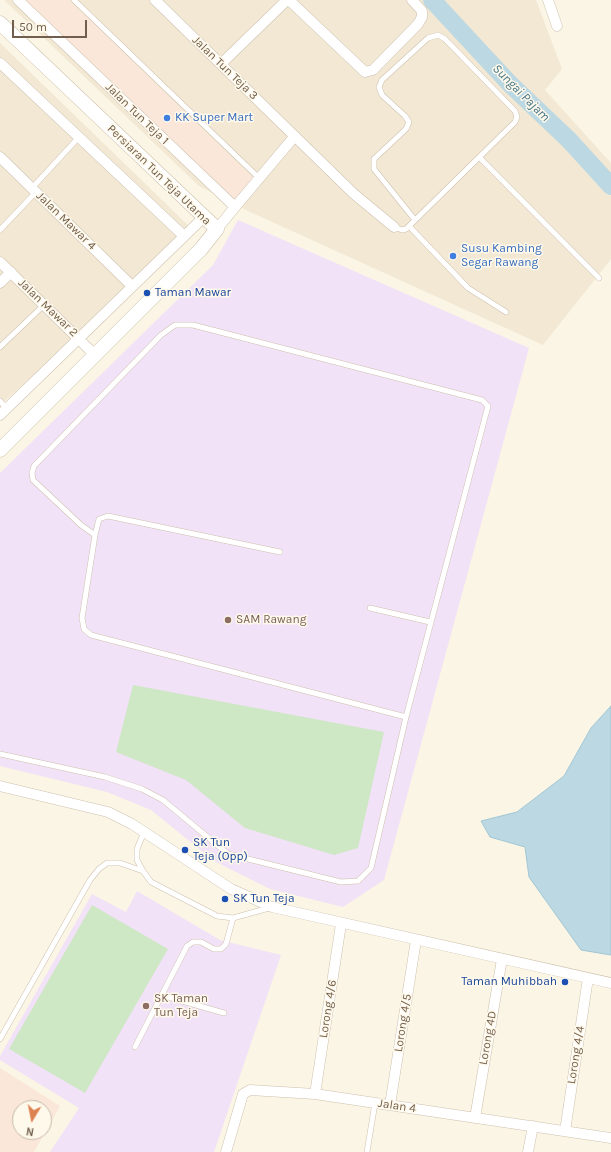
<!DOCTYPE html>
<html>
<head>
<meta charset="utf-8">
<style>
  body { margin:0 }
  #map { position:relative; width:611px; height:1152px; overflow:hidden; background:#fbf5e5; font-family:Karla,sans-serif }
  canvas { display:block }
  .north { position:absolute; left:12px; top:1100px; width:40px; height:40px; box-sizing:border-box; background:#fef9eb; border:1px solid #c6bbab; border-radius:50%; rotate:190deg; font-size:11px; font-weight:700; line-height:16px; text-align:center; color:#725e4c }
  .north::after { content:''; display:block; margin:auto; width:14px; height:18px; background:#dd8251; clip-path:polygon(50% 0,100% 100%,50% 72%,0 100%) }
  .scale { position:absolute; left:12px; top:20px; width:75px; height:18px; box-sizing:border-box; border:2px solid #725e4c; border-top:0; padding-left:5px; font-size:12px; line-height:14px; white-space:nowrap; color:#725e4c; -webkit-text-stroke:3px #fef9eb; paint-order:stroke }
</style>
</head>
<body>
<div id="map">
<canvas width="611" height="1152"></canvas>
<div class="north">N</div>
<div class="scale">50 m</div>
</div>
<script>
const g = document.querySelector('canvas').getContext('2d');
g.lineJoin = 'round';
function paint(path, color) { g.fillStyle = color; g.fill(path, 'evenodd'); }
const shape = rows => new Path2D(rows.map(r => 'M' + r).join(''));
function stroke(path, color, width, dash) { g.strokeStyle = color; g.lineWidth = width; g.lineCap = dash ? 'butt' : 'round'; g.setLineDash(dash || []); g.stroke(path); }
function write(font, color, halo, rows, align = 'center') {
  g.font = font + ' Karla,sans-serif'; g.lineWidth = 3; g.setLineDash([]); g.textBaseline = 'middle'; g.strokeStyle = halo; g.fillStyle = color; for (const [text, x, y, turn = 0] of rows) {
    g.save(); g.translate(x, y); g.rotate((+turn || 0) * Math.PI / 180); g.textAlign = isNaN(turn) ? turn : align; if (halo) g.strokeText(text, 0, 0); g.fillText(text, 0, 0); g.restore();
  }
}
paint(shape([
  [4,0,536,0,562,69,545,90,611,163,611,259,543,345,248,211,199,186],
  [0,43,194,231,174,250,0,405]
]), '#f2e8d4');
paint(shape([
  [25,0,69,0,92,22,253,178,234,201],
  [0,1068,60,1106,34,1152,0,1152],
  [20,1108,44,1108,44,1132,20,1132]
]), '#fae7d9');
paint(shape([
  [238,220,529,348,384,880,343,907,270,889,214,861,151,810,107,792,0,766,0,473,213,265],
  [137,891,220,940,281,955,214,1152,50,1152,79,1108,0,1060,0,1056,92,894,126,912]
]), '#f2e2f7');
paint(shape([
  [133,685,384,732,358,848,334,855,245,828,186,780,116,752],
  [92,905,168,949,85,1093,9,1049]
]), '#cee7c4');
const water = shape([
  [611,706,611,955,581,950,529,877,525,847,490,837,481,821,517,812,564,776,591,728,611,706]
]);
paint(water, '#bbd8e3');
stroke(water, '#a1c6d4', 1);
stroke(shape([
  [432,0,510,84,569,140,611,186]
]), '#bbd8e3', 18);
const lane = shape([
  [74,0,259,178],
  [480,158,599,278],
  [32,188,79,137],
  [409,226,468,288,506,312],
  [394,227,402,230,406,229,515,122,517,117,515,111,445,39,438,35,428,38,382,80,379,87,382,95,405,116,409,122,406,129,374,159,374,169,415,220],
  [0,230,36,192],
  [0,347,44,305],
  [0,401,6,408],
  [95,535,99,519,108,516,280,552],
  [370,608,430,622],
  [0,754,105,777,142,789,163,800,228,854,341,882,358,881,371,868,406,717,488,406,482,400,193,325,175,325,161,335,34,466,32,473,33,480,81,525,95,535,82,618,84,629,91,635,406,717],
  [144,832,137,849,137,860,143,871,151,882,217,916,233,918,269,908],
  [161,995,224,1013],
  [0,1039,90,880,99,869,107,863,120,863,143,871],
  [135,1047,187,946,193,942,201,942,214,949,221,949,226,944,233,918],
  [367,1152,375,1103]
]);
const street = shape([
  [18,0,235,207,217,229],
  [155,0,354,194,394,227],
  [289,0,365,72,373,70,418,24,422,17,422,11,412,0],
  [548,0,557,26],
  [0,63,184,236],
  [221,64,287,0],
  [0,157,132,286],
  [235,207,294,137],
  [0,262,95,355],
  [0,283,11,272],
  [0,415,203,218],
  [0,786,108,812,132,824,231,889,272,907,611,983],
  [315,1094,341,924],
  [390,1105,416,940],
  [475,1118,502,959],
  [565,1131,588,978],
  [226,1152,243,1094,250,1090,315,1094,611,1138],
  [528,1152,533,1126]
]);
const secondary = shape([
  [0,23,217,229,201,249,0,450]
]);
stroke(lane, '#cec0af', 6);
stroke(street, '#cec0af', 11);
stroke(secondary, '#cebfaa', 15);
stroke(lane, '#fff', 5);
stroke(street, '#fff', 10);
stroke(secondary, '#fff', 14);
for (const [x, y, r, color] of [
  [167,118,4,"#3f7fe0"],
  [453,256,4,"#3f7fe0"],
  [147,293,4,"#1a4fb4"],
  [228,620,4,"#8d6e63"],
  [185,850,4,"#1a4fb4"],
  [225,899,4,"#1a4fb4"],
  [565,982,4,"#1a4fb4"],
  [146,1006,4,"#8d6e63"]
]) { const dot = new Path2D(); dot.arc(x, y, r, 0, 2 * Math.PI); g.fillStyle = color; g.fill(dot); stroke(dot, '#fef9eb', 1.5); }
write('12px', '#725e4c', '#fef9eb', [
  ["Jalan Tun Teja 3",225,68,44],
  ["Jalan Tun Teja 1",137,114,44],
  ["Persiaran Tun Teja Utama",159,175,44],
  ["Jalan Mawar 4",66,221,44],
  ["Jalan Mawar 2",48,308,44],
  ["Lorong 4/6",328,1009,-81],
  ["Lorong 4/5",403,1023,-81],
  ["Lorong 4D",488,1038,-80],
  ["Lorong 4/4",576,1055,-81],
  ["Jalan 4",397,1106,9]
]);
write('12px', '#366cbe', '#fef9eb', [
  ["KK Super Mart",175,118],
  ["Susu Kambing",461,249],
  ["Segar Rawang",461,263]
], 'left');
write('12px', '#164399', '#fef9eb', [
  ["Taman Mawar",155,293],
  ["SK Tun",193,843],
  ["Teja (Opp)",193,857],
  ["SK Tun Teja",233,899],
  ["Taman Muhibbah",557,982,"right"]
], 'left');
write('12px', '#785e54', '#fef9eb', [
  ["SAM Rawang",236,620],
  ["SK Taman",154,999],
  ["Tun Teja",154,1013]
], 'left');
write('italic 13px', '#4a788a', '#fef9eb', [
  ["Sungai Pajam",521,93,45]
]);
</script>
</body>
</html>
